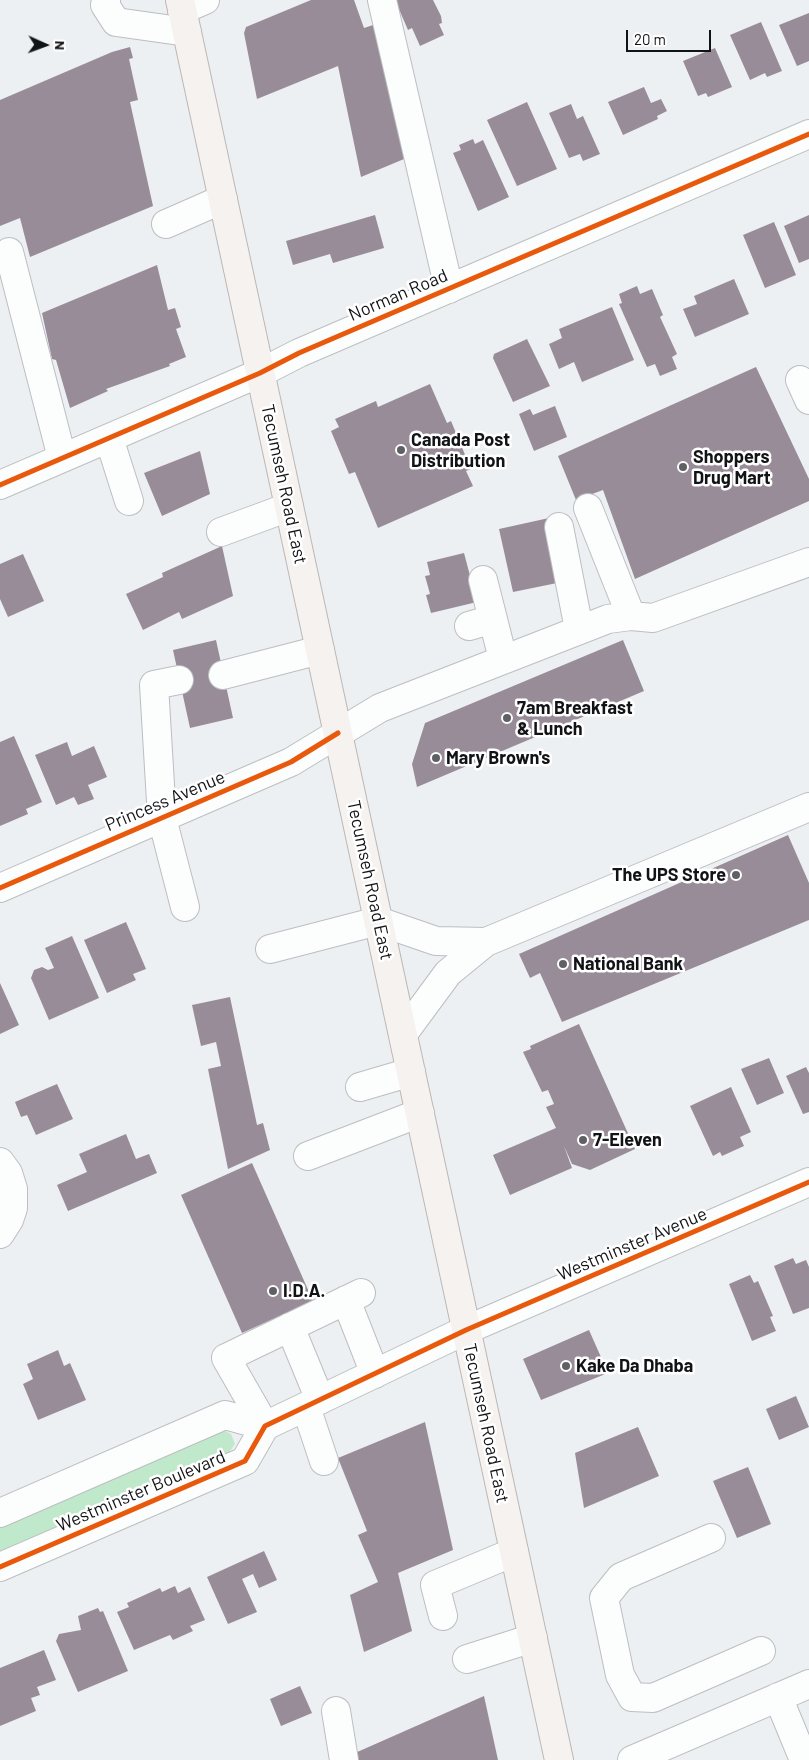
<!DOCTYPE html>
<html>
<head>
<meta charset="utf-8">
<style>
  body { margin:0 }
  #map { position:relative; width:809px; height:1760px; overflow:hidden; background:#edf0f3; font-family:Barlow,sans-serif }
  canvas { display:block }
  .north { position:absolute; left:20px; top:20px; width:50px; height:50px; -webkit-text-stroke:4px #fff; paint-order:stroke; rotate:92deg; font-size:14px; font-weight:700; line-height:20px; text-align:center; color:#121316 }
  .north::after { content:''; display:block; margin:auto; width:18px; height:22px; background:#121316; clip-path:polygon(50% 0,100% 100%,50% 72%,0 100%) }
  .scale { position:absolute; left:626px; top:30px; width:85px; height:22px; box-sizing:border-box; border:2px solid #121316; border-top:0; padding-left:6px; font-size:15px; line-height:18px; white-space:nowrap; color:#121316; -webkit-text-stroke:4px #fff; paint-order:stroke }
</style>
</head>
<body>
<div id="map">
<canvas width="809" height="1760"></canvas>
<div class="north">N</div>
<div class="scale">20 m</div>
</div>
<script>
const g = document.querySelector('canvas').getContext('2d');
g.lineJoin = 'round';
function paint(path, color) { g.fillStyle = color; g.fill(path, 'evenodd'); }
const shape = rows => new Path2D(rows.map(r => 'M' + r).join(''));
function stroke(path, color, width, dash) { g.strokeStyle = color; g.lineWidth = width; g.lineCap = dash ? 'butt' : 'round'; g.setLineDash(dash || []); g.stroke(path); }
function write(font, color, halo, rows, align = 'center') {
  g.font = font + ' Barlow,sans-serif'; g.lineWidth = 5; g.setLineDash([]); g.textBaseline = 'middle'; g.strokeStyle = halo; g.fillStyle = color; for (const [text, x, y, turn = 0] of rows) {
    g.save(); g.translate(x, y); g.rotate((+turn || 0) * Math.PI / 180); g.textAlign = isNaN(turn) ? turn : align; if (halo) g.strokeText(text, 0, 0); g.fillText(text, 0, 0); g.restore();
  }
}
paint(shape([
  [221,1429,231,1434,235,1444,228,1454,0,1554,0,1523]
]), '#c0e8ca');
paint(shape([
  [311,0,354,0,364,28,376,24,404,159,361,177,338,66,257,99,244,33,246,27],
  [395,0,433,0,441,16,442,23,439,24,444,35,420,46,412,28,408,30],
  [809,13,809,61,797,66,779,25],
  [761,22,782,71,767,77,765,73,750,80,730,35],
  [130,47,133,58,129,59,138,100,130,102,153,206,30,257,20,218,0,226,0,100,112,52],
  [715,48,732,87,708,97,706,93,698,96,683,61],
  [644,87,651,103,661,99,667,111,657,116,658,119,623,135,608,102],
  [527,102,557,169,517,186,487,120],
  [571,104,577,119,583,116,600,154,583,161,580,154,569,158,549,113],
  [473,139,475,144,483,140,509,197,478,211,453,153,461,150,459,145],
  [375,215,384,248,333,263,330,254,293,265,286,241],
  [809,215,809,259,799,263,784,226],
  [774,222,796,275,765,288,743,235],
  [157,265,168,310,175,308,181,327,176,329,186,357,169,364,170,366,106,389,108,391,70,408,56,360,52,359,42,313],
  [734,279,749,314,695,337,683,309,697,304,694,296],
  [637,286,640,294,652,289,663,315,660,317,677,354,672,357,677,369,660,376,655,364,647,367,619,304,622,303,619,294],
  [612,307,634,360,582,382,574,362,559,369,549,344,562,338,559,329],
  [527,339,550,386,513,402,493,358,494,354],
  [756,367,809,479,809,501,635,579,603,490,576,500,558,456],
  [430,384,447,423,451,421,471,469,466,471,473,486,378,528,355,472,349,474,331,431,339,427,335,419,376,401,378,407],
  [555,406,567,437,534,451,519,414,530,409,533,415],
  [200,451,210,494,162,516,144,473],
  [549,518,562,582,513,592,499,529],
  [222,546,233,596,182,619,179,612,143,630,126,594,163,577,162,573],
  [464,553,477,602,431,613,426,595,430,594,425,576,430,575,427,562],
  [23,554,44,601,8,617,0,599,0,564],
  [216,640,233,718,190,728,173,650],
  [623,640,644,691,417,787,412,764,425,723],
  [14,736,42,802,26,809,28,814,0,826,0,742],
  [67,742,72,756,94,746,107,777,88,785,94,799,78,805,74,797,56,805,35,755],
  [788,835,809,883,809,920,562,1022,540,973,530,978,519,954],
  [126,922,146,969,133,974,136,980,107,993,84,940],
  [72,936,99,998,49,1020,31,978,34,970,42,967,48,970,54,968,45,948],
  [0,983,19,1025,0,1034],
  [230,997,257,1125,263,1123,270,1150,228,1169,208,1069,221,1066,216,1042,201,1046,192,1005],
  [579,1024,635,1149,590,1170,572,1164,564,1146,572,1168,510,1195,493,1155,556,1128,546,1107,554,1104,548,1090,542,1092,523,1052,531,1049,530,1046],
  [769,1058,784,1093,757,1105,741,1069],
  [806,1067,809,1073,809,1112,803,1114,786,1076],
  [57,1084,73,1119,36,1135,27,1115,21,1117,15,1102],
  [731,1087,751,1132,740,1137,744,1146,722,1156,720,1152,713,1156,690,1106],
  [126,1134,136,1159,149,1154,157,1173,68,1211,57,1185,87,1172,79,1154],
  [252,1163,313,1301,242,1333,181,1195],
  [793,1258,796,1264,806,1260,809,1267,809,1308,793,1314,774,1266],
  [750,1275,754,1283,758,1281,773,1316,770,1317,776,1331,752,1341,729,1284],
  [589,1330,608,1373,541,1400,523,1359],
  [58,1350,64,1366,70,1363,86,1400,38,1420,23,1384,33,1379,27,1364],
  [796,1396,809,1427,779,1440,766,1409],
  [425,1422,453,1550,398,1573,412,1631,364,1652,350,1595,378,1582,358,1535,367,1531,338,1458],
  [638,1427,659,1476,584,1508,575,1453],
  [748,1467,771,1524,737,1538,713,1481],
  [264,1551,277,1580,259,1588,253,1574,242,1579,257,1612,228,1624,207,1577],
  [175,1586,178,1593,190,1587,205,1620,190,1626,193,1631,173,1640,170,1635,134,1650,117,1612,129,1607,127,1603,160,1588,162,1592],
  [98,1608,100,1612,103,1611,128,1671,78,1692,56,1641,59,1634,81,1630,78,1616],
  [44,1650,56,1680,37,1687,40,1695,31,1698,36,1711,0,1726,0,1668],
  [300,1686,312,1713,281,1726,270,1699],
  [484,1696,498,1760,357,1760,355,1753]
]), '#988c98');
const minor = shape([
  [106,0,105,5,116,22,187,32],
  [382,0,449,289],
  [182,10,205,0],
  [166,224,223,199],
  [9,252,62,458],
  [800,380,809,400],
  [109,438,129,501],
  [0,485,260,373,299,353,809,134],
  [588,508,631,616],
  [559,527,579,629],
  [221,532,289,507],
  [483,580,503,659],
  [469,626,493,619],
  [223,675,320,650],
  [179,680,154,685,162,818,185,907],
  [0,888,291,762,380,708,608,619,631,616,653,618,809,562],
  [270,949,378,921,436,941,486,942],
  [403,1034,448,973,486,942,809,807],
  [360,1087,411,1072],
  [308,1156,420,1113],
  [0,1162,8,1173,13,1189,13,1208,9,1220,0,1234],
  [346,1300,375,1374],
  [290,1327,320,1400],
  [306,1407,324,1461],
  [265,1426,226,1358,361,1293],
  [0,1513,225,1415,265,1426],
  [711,1538,621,1577,604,1598,620,1675,632,1697,653,1698,761,1651],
  [0,1567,245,1461,265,1426,466,1330,809,1182],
  [443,1616,435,1585,514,1552],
  [467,1659,533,1638],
  [778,1697,804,1760],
  [336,1711,344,1760],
  [632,1760,809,1684]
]);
const major = shape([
  [180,0,559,1760]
]);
stroke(minor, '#bdbec1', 30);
stroke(major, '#bcb7b5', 30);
stroke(minor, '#fcfdfd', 28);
stroke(major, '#f5f2f0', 28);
stroke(shape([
  [0,485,260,373,299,353,809,134],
  [0,888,291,762,338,733],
  [0,1567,245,1461,265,1426,466,1330,809,1182]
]), '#e8590c', 5);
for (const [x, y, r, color] of [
  [401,450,5,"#5f6063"],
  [683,467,5,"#5f6063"],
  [507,718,5,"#5f6063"],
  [436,758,5,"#5f6063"],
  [736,875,5,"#5f6063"],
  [563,964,5,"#5f6063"],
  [583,1140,5,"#5f6063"],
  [273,1291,5,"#5f6063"],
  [566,1366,5,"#5f6063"]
]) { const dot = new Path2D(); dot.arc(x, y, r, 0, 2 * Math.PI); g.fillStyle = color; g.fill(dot); stroke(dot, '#fff', 2); }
write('18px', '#121316', '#fff', [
  ["Norman Road",398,295,-23],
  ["Tecumseh Road East",284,484,78],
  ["Princess Avenue",165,801,-23],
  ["Tecumseh Road East",370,880,78],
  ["Westminster Avenue",632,1244,-23],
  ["Tecumseh Road East",486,1423,78],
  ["Westminster Boulevard",141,1491,-23]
]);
write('bold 18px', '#121316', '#fff', [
  ["Canada Post",411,440],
  ["Distribution",411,461],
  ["Shoppers",693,457],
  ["Drug Mart",693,478],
  ["7am Breakfast",517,708],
  ["& Lunch",517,729],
  ["Mary Brown's",446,758],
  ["The UPS Store",726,875,"right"],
  ["National Bank",573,964],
  ["7-Eleven",593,1140],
  ["I.D.A.",283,1291],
  ["Kake Da Dhaba",576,1366]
], 'left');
</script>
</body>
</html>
